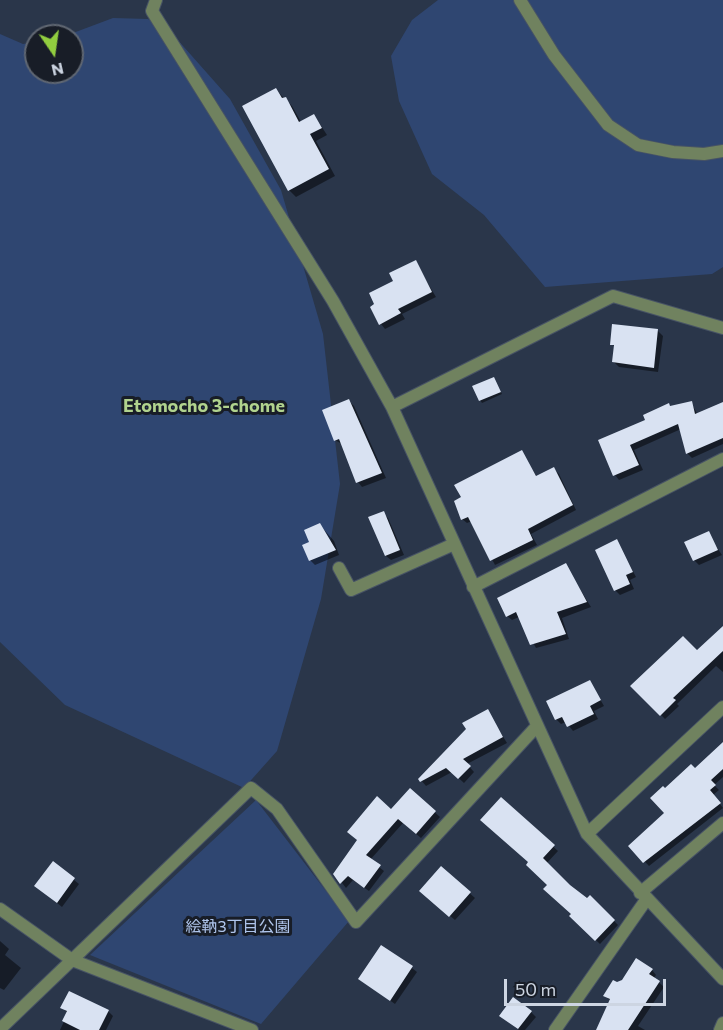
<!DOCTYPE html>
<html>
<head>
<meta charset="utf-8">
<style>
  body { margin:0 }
  #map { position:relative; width:723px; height:1030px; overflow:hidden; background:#2a364a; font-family:Commissioner,sans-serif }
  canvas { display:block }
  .north { position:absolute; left:24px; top:24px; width:60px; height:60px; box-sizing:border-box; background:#181d27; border:2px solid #606772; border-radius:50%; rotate:167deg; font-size:16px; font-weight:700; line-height:24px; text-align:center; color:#cdd5e2 }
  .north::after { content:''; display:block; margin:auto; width:21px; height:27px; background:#91cd3f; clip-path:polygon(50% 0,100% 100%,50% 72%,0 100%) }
  .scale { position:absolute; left:504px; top:979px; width:162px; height:27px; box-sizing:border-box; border:3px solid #cdd5e2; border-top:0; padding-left:8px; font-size:18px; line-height:21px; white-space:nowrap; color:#cdd5e2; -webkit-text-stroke:4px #181d27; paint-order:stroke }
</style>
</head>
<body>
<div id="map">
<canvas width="723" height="1030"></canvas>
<div class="north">N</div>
<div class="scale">50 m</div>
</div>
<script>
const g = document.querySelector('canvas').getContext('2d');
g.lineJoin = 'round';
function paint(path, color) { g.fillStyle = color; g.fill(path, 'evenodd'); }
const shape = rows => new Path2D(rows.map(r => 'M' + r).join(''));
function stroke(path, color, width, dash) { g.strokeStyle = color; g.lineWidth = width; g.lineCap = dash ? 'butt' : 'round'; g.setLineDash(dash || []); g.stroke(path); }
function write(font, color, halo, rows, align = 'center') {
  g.font = font + ' Commissioner,"Noto Sans JP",sans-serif'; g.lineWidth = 6; g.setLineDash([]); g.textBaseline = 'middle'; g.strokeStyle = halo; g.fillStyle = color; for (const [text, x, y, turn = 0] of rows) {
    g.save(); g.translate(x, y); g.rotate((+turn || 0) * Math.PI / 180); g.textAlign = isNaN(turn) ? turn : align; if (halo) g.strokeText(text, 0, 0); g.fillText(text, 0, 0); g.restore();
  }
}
paint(shape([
  [438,0,723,0,723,267,712,274,545,287,484,215,432,174,399,101,391,56,412,20],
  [113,18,148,19,176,38,230,99,281,190,323,334,340,484,321,599,277,751,244,788,65,705,0,642,0,34,23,44,36,42,36,72,72,72,72,36,65,36],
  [256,800,349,921,261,1024,90,955]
]), '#2f4671');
paint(shape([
  [276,90,292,106,301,122,314,115,327,135,316,141,335,176,296,197,289,190,244,106],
  [415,262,436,297,402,314,405,319,385,329,381,324],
  [658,331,663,336,658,372,619,367,614,362,616,348,612,344],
  [494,379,502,394,482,403,480,400],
  [349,401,354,406,386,478,362,487,358,482,342,444,335,440],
  [691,403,698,415,723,405,723,444,692,458,687,453,681,429,634,450,643,470,619,480,615,475,600,440],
  [521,452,537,477,554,469,559,474,576,510,531,534,537,545,495,565,472,521,467,523,462,519,463,498],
  [383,513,388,518,404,555,391,560,386,556,370,518],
  [319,524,334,541,339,555,315,565,310,560,311,543],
  [708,534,722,555,699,565,694,560],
  [617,541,636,577,630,580,634,589,620,595,615,590],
  [565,565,591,607,562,618,569,639,536,648,519,617,512,620,507,616],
  [723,628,723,672,716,666,677,704,679,706,665,719,633,686,697,652],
  [590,682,604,706,594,711,598,719,573,731,566,722,561,724,556,719],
  [487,711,507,743,467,764,474,772,464,783,452,772,426,786,420,779],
  [723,744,723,777,714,785,719,790,713,795,723,808,649,866,630,846,666,813,665,790,695,770],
  [410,790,440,817,421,838,403,823,370,860,384,871,369,891,353,880,346,888,335,874],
  [501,799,558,851,546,864,569,886,587,900,590,897,618,925,600,944,571,916,573,914,530,863],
  [53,863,79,884,62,907,41,890],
  [441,868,475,898,455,920,426,896],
  [0,941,9,949,5,955,21,968,4,990,0,988],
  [412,968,417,972,395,1004,360,979],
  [652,970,656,975,654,978,664,987,638,1026,645,1030,597,1030,611,1001,605,996,617,984],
  [62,1008,108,1011,113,1016,106,1030,60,1030,68,1013],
  [531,1012,536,1017,525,1030,519,1030,506,1020]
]), '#0007');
paint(shape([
  [276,88,282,98,286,97,299,122,314,114,322,128,310,134,329,169,288,191,242,106],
  [416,260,432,292,398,309,401,313,379,325,370,307,374,304,369,293,393,281,389,273],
  [612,324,658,329,654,368,612,362,614,345,610,345],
  [494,377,501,392,479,401,472,386],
  [349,399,382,473,356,483,339,439,334,441,322,410],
  [692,401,695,414,723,402,723,438,686,454,678,424,630,445,639,465,613,476,598,440,645,420,643,415,669,403,670,406],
  [522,450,536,476,554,467,573,505,528,529,533,540,490,561,468,517,461,520,454,501,461,497,454,485],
  [384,511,400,550,385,556,368,517],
  [320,523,336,550,309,561,302,545,309,542,304,530],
  [709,531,718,550,693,561,684,542],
  [617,539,633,572,626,575,630,584,614,591,595,550],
  [566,563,587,602,557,612,566,634,530,645,516,612,506,617,497,598],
  [723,626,723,651,673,698,676,700,660,716,630,686,683,636,697,650],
  [590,680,601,700,590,706,594,714,567,727,562,717,555,720,546,701],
  [488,709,503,737,463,759,471,766,458,779,446,768,420,782,418,779,466,729,462,723],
  [723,742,723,769,711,780,716,785,710,790,721,803,643,863,628,846,664,813,650,798,663,786,665,788,691,764,695,768],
  [410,788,436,811,416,834,398,819,366,855,381,865,364,888,348,876,340,884,333,874,357,840,347,832,377,796,391,809],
  [501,797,555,845,543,858,570,885,587,898,590,895,615,920,595,941,569,916,571,914,543,889,547,885,526,865,528,862,480,820],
  [53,861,75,878,57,903,34,886],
  [441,866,471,892,449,917,419,891],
  [381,945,413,966,390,1001,358,979],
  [636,958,653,969,649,974,660,981,628,1030,596,1030,610,999,603,996,613,980,617,982,622,980],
  [69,991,109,1010,99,1030,80,1030,62,1021,67,1011,60,1008],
  [513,997,532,1011,518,1029,499,1016]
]), '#d9e2f2');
const street = shape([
  [156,0,152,11,333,301,392,407,587,834,723,979],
  [520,0,554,55,608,125,638,145,673,152,704,154,723,151],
  [392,407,613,296,723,328],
  [339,568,351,590,454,544],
  [473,587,723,459],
  [587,834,723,707],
  [640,893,723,823],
  [0,909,72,960,251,788,277,809,356,922,537,726],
  [0,1029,72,960,252,1030],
  [555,1030,646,900],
  [720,1030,723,1023]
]);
stroke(street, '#475365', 14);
stroke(street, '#70825f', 12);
write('16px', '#afc5ec', '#181d27', [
  ["絵靹3丁目公園",238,927]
]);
write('bold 18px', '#b1d38e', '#181d27', [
  ["Etomocho 3-chome",204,406]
]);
</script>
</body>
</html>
